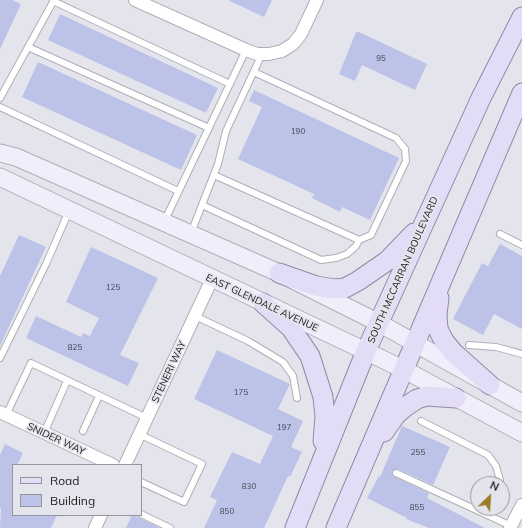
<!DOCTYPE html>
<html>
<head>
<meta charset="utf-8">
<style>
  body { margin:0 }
  #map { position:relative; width:522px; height:528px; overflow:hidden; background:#e4e5ec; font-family:Mulish,sans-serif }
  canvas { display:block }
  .legend { position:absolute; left:12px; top:464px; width:130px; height:52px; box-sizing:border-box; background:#e4e5ec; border:1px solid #94959a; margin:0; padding:5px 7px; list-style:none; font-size:12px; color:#1b1c1e }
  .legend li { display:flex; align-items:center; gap:8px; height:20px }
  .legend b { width:20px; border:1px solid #94959a }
  .north { position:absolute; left:470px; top:476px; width:40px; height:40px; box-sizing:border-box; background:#e4e5ec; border:1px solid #94959a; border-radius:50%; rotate:25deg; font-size:11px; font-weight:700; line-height:16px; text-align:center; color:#1b1c1e }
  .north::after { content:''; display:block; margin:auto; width:14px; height:18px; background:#9c7b25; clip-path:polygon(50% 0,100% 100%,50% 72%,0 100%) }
</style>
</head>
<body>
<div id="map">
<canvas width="522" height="528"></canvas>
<ul class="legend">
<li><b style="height:5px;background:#e3dcf6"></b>Road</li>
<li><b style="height:11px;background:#bcc2e8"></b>Building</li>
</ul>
<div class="north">N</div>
</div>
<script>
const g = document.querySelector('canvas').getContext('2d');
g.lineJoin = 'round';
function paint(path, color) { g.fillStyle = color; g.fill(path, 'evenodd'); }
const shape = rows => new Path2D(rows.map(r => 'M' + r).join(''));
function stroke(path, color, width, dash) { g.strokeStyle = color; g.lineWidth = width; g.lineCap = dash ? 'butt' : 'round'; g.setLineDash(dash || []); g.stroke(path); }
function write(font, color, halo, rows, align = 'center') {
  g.font = font + ' Mulish,sans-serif'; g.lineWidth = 3.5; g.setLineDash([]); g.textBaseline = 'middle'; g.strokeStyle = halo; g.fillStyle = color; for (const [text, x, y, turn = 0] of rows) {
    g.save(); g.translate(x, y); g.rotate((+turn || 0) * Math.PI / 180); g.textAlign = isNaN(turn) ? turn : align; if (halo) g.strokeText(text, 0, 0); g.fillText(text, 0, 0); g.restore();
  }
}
paint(shape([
  [0,0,12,0,21,4,0,49],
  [228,0,272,0,264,17],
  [60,14,218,88,206,113,48,40],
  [356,32,359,32,427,64,415,90,362,65,355,81,339,74],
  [38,62,197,135,181,170,22,97],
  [254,90,399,158,370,220,342,207,340,212,312,198,314,194,238,159,262,107,249,101],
  [19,235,46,247,0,346,0,276],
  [500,244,522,256,522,329,494,314,483,335,453,319,482,263,488,266],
  [91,247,158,278,120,355,139,363,128,386,26,338,36,316,81,337,83,333,90,336,99,318,66,302],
  [217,350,290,384,278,409,303,421,291,447,302,452,290,477,288,476,264,528,204,528,217,500,210,497,232,452,260,464,273,436,194,399],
  [402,426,450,447,433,485,398,469,392,471,393,476,429,493,427,498,485,528,429,528,406,519,407,518,367,498,379,476,380,477],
  [5,444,23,453,17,465,13,465,13,515,57,515,51,528,0,528,1,509,0,508,0,455],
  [132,515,138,517,160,528,126,528]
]), '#bcc2e8');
const lane = shape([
  [53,1,230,84],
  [28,47,209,128],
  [254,72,396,138,405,149,406,161,371,235,359,240],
  [0,98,54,0],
  [0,107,178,191],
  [202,205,321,260,336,258,347,254,356,246,359,240,214,175],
  [164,222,246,50],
  [191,233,218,164,226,131,262,54],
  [500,234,522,245],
  [195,316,248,341,283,362,293,376,297,398],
  [469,345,496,347,522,354],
  [0,358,46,264,69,211],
  [6,415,31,363,147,418],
  [421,421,488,455,496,466,500,480,498,484],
  [83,431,99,396],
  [44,433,67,381],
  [139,434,202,464,184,502,141,482],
  [396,473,483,513],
  [486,508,483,513,511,526],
  [141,514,170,528]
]);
const street = shape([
  [135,0,246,50,257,54,269,54,282,51,293,44,301,34,317,0],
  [0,412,113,465],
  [125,465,212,279],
  [95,528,101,515],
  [510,528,522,505]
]);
const secondary = shape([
  [0,153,16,157,279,273,379,323,522,403],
  [0,177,403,369,522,433]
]);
const primary = shape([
  [279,273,316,286,335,289,345,288,358,281,387,261,414,233],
  [439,298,437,314,438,329,444,341,453,352,490,385],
  [263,303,291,328,310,356,323,397,325,417,323,441],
  [384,432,396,415,405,407,417,399,427,396,456,398],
  [295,528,366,351,481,98,522,17],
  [336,528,522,93]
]);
stroke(lane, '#aeafb6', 8);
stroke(street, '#aeafb6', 14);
stroke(secondary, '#aeafb6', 19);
stroke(primary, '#9189a6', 21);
stroke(lane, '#fff', 6);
stroke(street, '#fff', 12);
stroke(secondary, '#f1edfa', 17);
stroke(primary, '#e3dcf6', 19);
write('8px', '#434650', null, [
  ["95",381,59],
  ["190",298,132],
  ["125",113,288],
  ["825",75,348],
  ["175",241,393],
  ["197",284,428],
  ["255",418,453],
  ["830",249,487],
  ["855",417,508],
  ["850",227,512]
]);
write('10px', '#1b1c1e', '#e4e5ec', [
  ["SOUTH MCCARRAN BOULEVARD",403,270,-66],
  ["EAST GLENDALE AVENUE",262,303,25],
  ["STENERI WAY",169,372,-65],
  ["SNIDER WAY",56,439,25]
]);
</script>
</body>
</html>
